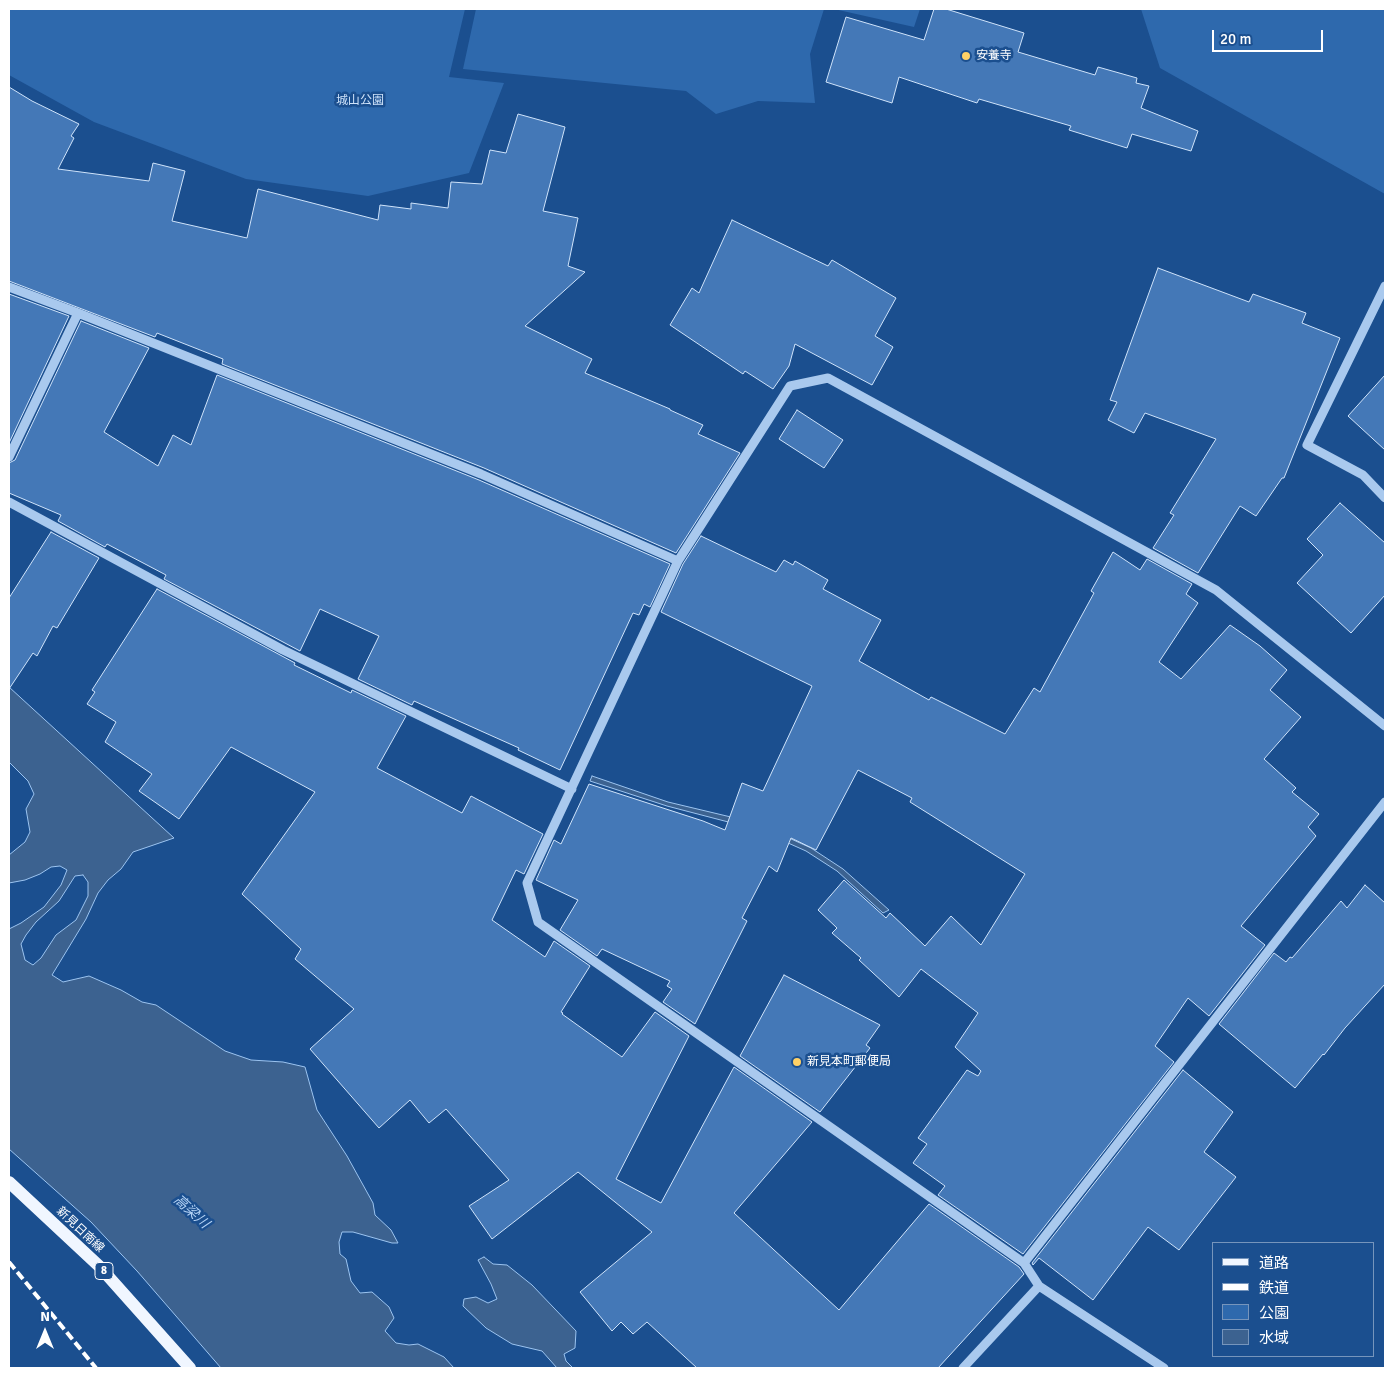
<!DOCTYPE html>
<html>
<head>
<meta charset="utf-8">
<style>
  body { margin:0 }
  #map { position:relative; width:1394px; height:1377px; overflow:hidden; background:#1b4f8f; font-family:Signika,"Noto Sans JP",sans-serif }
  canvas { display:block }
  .frame { position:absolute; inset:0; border:10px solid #fff; pointer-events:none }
  .legend { position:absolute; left:1212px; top:1242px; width:162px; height:115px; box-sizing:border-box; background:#1b4f8f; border:1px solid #7695bc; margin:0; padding:6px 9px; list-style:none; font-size:15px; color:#fff }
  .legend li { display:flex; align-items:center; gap:10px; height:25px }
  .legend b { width:25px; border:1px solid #7695bc }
  .north { position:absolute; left:20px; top:1307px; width:50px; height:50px; -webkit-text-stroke:4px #1b4f8f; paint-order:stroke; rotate:0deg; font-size:14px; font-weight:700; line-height:20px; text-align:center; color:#fff }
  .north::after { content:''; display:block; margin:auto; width:18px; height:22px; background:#fff; clip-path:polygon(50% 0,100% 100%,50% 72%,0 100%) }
  .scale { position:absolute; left:1212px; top:30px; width:111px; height:22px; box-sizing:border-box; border:2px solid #fff; border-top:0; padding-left:6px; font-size:15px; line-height:18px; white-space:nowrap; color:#fff; -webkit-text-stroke:4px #1b4f8f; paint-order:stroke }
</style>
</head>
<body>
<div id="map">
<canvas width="1394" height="1377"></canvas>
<div class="frame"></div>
<ul class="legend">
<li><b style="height:6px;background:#f0f6ff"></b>道路</li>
<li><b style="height:6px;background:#fff"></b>鉄道</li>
<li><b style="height:14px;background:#2e69ad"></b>公園</li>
<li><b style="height:14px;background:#3c6290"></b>水域</li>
</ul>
<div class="north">N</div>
<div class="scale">20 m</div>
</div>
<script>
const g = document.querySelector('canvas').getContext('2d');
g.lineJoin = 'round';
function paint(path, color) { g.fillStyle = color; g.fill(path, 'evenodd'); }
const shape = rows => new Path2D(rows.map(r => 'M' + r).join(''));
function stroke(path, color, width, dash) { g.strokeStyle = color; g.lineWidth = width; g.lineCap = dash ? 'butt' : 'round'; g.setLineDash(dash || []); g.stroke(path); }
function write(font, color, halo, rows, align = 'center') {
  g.font = font + ' Signika,"Noto Sans JP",sans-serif'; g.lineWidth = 5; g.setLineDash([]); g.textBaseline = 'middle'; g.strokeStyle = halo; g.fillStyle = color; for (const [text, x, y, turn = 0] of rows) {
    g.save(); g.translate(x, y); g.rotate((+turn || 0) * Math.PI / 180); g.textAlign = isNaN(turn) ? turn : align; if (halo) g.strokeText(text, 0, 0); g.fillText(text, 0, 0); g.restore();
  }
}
paint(shape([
  [9,9,465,9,449,77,504,83,469,173,368,196,246,179,94,122,9,75],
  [476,9,824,9,810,54,815,103,758,101,716,114,686,91,463,69],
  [834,9,920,9,914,27],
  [1141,9,1385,9,1385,194,1160,68]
]), '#2e69ad');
const water = shape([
  [9,687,174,838,133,852,121,869,108,880,98,893,86,919,52,975,63,982,89,976,121,990,142,1002,156,1005,225,1051,251,1060,283,1062,305,1067,317,1110,347,1156,373,1203,375,1215,391,1230,398,1243,392,1243,353,1232,342,1232,339,1242,340,1254,346,1259,351,1281,360,1293,372,1292,389,1307,394,1318,385,1331,396,1343,409,1345,418,1344,444,1357,454,1368,221,1368,137,1271,91,1222,9,1149,9,929,21,923,44,907,61,885,67,870,60,866,51,867,40,874,25,880,9,883,9,855,25,842,30,832,26,809,34,794,28,781,9,762,9,687],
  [83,875,88,882,88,896,76,920,56,935,41,958,33,965,25,960,21,944,26,935,36,922,59,901,75,876,83,875],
  [592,776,668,802,756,823,811,848,843,869,889,910,883,913,837,871,806,851,759,830,667,806,590,781,592,776],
  [484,1257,493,1264,507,1265,532,1285,576,1331,575,1348,564,1354,566,1361,573,1368,557,1368,542,1351,512,1344,486,1328,463,1306,464,1299,476,1297,488,1303,497,1299,491,1284,478,1260,484,1257]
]);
paint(water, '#3c6290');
stroke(water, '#9cc4f0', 1);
const building = shape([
  [934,9,946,9,1024,33,1018,52,1095,75,1098,67,1137,78,1136,83,1149,86,1141,108,1198,131,1191,151,1132,134,1127,148,1069,130,1071,126,979,99,977,103,899,77,892,103,826,82,846,17,924,40,934,9],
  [9,87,32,101,79,124,71,136,74,138,58,169,149,181,153,163,185,171,172,221,247,238,258,189,378,220,380,205,411,209,411,203,448,208,451,182,482,184,490,150,506,153,518,114,565,127,543,211,578,218,568,266,585,272,525,326,592,359,585,373,670,409,670,410,703,425,698,434,740,453,676,553,484,468,222,364,223,359,157,333,155,337,9,281,9,87],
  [732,220,828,266,832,260,896,298,875,336,893,347,872,385,795,344,789,366,773,389,745,371,743,374,670,325,692,288,699,293,732,220],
  [1158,268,1249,302,1253,294,1306,313,1302,323,1340,338,1284,478,1282,478,1256,516,1240,506,1198,573,1153,548,1174,515,1170,513,1216,439,1145,413,1134,433,1108,420,1117,402,1110,400,1158,268],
  [9,294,69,316,9,443,9,294],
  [81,321,149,348,104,432,158,466,173,435,191,445,217,375,479,480,670,564,650,607,644,604,639,615,633,613,560,770,518,750,519,748,414,701,412,705,358,679,379,636,320,609,300,651,164,579,166,575,107,544,105,547,58,521,61,515,9,493,9,463,15,460,81,321],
  [1385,375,1385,450,1348,416,1385,375],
  [797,410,843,440,824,468,779,439,797,410],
  [1340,503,1385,543,1385,595,1351,633,1297,583,1323,555,1307,539,1340,503],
  [51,532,99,558,57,628,53,626,37,656,33,653,9,689,9,598,51,532],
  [701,536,776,572,784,560,793,565,795,561,828,580,823,589,881,620,859,661,929,700,931,697,1005,734,1034,688,1040,692,1094,593,1091,591,1113,552,1140,570,1147,559,1192,584,1186,594,1198,603,1159,662,1181,679,1230,625,1260,646,1287,670,1270,690,1301,717,1264,759,1296,788,1292,792,1319,814,1308,827,1316,836,1241,926,1265,945,1209,1016,1188,998,1155,1046,1174,1062,1023,1254,938,1195,945,1186,913,1163,927,1144,918,1138,967,1070,978,1076,981,1071,955,1047,978,1013,921,969,899,997,859,960,861,958,832,933,837,928,818,910,844,880,886,918,890,913,925,946,951,916,981,945,1025,874,910,802,912,798,858,770,816,850,791,838,777,872,769,866,742,918,747,921,695,1024,663,1002,672,989,667,986,670,981,602,949,597,956,560,930,578,900,536,880,554,840,561,844,589,784,703,821,725,830,742,783,763,791,812,686,661,612,683,564,701,536],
  [157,589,295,663,294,665,351,693,352,690,406,716,377,768,462,813,471,796,543,834,524,874,516,870,492,920,545,957,554,941,590,966,561,1012,563,1013,562,1014,622,1057,655,1012,689,1036,616,1179,661,1203,734,1067,812,1122,734,1213,839,1310,929,1204,1019,1267,1024,1274,938,1368,697,1368,647,1322,633,1334,621,1322,612,1331,580,1292,652,1232,578,1172,492,1239,469,1206,509,1180,446,1109,429,1123,410,1100,379,1128,310,1049,354,1009,295,959,301,949,242,894,315,792,231,747,179,819,139,791,152,774,105,742,116,722,87,704,95,692,92,690,157,589],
  [1365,885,1385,903,1385,984,1345,1028,1324,1055,1323,1054,1295,1088,1219,1024,1274,953,1286,962,1290,957,1292,958,1341,901,1347,908,1365,885],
  [784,975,880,1025,866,1045,870,1048,820,1112,740,1056,784,975],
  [1183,1070,1233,1112,1204,1152,1236,1177,1179,1250,1148,1227,1093,1300,1039,1258,1033,1265,1032,1263,1183,1070]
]);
paint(building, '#4478b7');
stroke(building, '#cfe3fa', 1);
stroke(shape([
  [1385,286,1307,445,1363,475,1385,498],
  [9,287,78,313,481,474,678,561],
  [9,457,78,313],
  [9,502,283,650,572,789],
  [1024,1263,1385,802],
  [963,1368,1039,1286],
  [1164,1368,1039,1286,1024,1263,538,922,527,883,678,561,790,386,828,378,1216,590,1385,726]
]), '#a9c9ee', 9);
stroke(shape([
  [9,1182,99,1266,190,1368]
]), '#f0f6ff', 12);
stroke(shape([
  [9,1262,96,1368]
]), '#fff', 4, [9, 4]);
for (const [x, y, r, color] of [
  [966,56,5,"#ffd166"],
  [797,1062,5,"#ffd166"]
]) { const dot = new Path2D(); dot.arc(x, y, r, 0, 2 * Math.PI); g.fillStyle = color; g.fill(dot); stroke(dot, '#1b4f8f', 2); }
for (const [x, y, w] of [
  [104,1271,18]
]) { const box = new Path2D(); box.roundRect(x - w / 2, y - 8.5, w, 17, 4); g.fillStyle = '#1b4f8f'; g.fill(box); stroke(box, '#fff', 1); }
write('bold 11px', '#fff', null, [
  ["8",104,1271]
]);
write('12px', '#fff', '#1b4f8f', [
  ["安養寺",976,56],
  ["新見本町郵便局",807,1062]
], 'left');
write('12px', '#cfe3fa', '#1b4f8f', [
  ["城山公園",360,101]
]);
write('12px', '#fff', '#1b4f8f', [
  ["新見日南線",80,1230,43]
]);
write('italic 14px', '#b5d3f5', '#1b4f8f', [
  ["高梁川",191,1212,42]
]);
</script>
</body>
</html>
